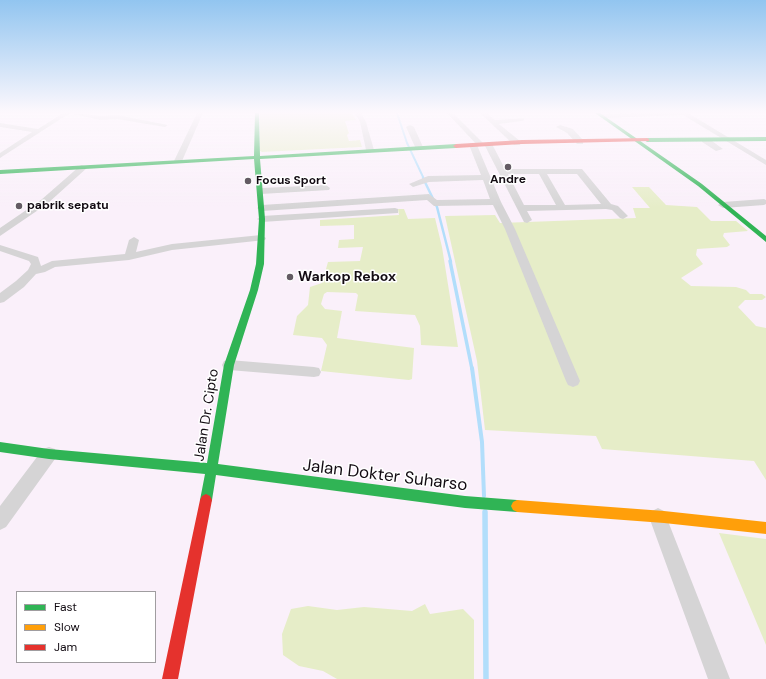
<!DOCTYPE html>
<html>
<head>
<meta charset="utf-8">
<style>
  body { margin:0 }
  #map { position:relative; width:766px; height:679px; overflow:hidden; background:#faf0fa; font-family:"DM Sans",sans-serif }
  canvas { display:block }
  .legend { position:absolute; left:16px; top:591px; width:140px; height:72px; box-sizing:border-box; background:#fff; border:1px solid #a09da0; margin:0; padding:5px 7px; list-style:none; font-size:12px; color:#120b12 }
  .legend li { display:flex; align-items:center; gap:8px; height:20px }
  .legend b { width:20px; border:1px solid #a09da0 }
</style>
</head>
<body>
<div id="map">
<canvas width="766" height="679"></canvas>
<ul class="legend">
<li><b style="height:5px;background:#30b455"></b>Fast</li>
<li><b style="height:5px;background:#ff9f0a"></b>Slow</li>
<li><b style="height:5px;background:#e5322d"></b>Jam</li>
</ul>
</div>
<script>
const g = document.querySelector('canvas').getContext('2d');
g.lineJoin = 'round';
function paint(path, color) { g.fillStyle = color; g.fill(path, 'evenodd'); }
const shape = rows => new Path2D(rows.map(r => 'M' + r).join(''));
function stroke(path, color, width, dash) { g.strokeStyle = color; g.lineWidth = width; g.lineCap = dash ? 'butt' : 'round'; g.setLineDash(dash || []); g.stroke(path); }
function write(font, color, halo, rows, align = 'center') {
  g.font = font + ' "DM Sans",sans-serif'; g.lineWidth = 3; g.setLineDash([]); g.textBaseline = 'middle'; g.strokeStyle = halo; g.fillStyle = color; for (const [text, x, y, turn = 0] of rows) {
    g.save(); g.translate(x, y); g.rotate((+turn || 0) * Math.PI / 180); g.textAlign = isNaN(turn) ? turn : align; if (halo) g.strokeText(text, 0, 0); g.fillText(text, 0, 0); g.restore();
  }
}
paint(shape([
  [260,113,352,113,356,120,345,121,349,133,347,135,349,141,360,140,362,147,262,152,260,151],
  [632,187,649,187,666,205,697,207,711,221,736,221,748,231,724,233,723,236,730,245,727,247,697,249,696,255,703,264,681,278,691,286,736,287,746,290,750,294,762,294,766,297,762,300,745,300,738,307,756,326,766,328,766,480,754,461,602,449,596,436,485,430,477,361,445,216,495,215,500,223,636,218,633,208,650,208],
  [398,209,404,209,408,219,435,218,442,247,458,347,421,345,420,326,415,315,355,311,358,295,356,293,327,292,324,294,321,304,325,309,342,311,337,338,414,348,412,379,409,380,321,371,327,345,322,338,293,335,297,316,308,305,310,287,322,283,328,262,360,261,363,247,338,248,339,240,354,239,354,225,320,226,320,220,399,215],
  [719,533,766,539,766,645],
  [425,604,430,614,463,609,474,620,474,679,337,679,323,671,299,666,283,655,282,634,291,609,308,606,337,610,364,607,412,611]
]), '#e6edc8');
stroke(shape([
  [397,113,407,143,424,179]
]), '#b2defb', 2);
stroke(shape([
  [423,178,437,207,451,262]
]), '#b2defb', 2.5);
stroke(shape([
  [450,261,472,369]
]), '#b2defb', 3.5);
stroke(shape([
  [472,368,482,442,484,496]
]), '#b2defb', 4);
stroke(shape([
  [485,512,486,679]
]), '#b2defb', 5.5);
paint(shape([
  [63,113,70,113,0,158,0,153,32,132,0,127,0,123,38,129,63,113],
  [73,113,100,116,117,115,168,125,165,127,117,119,100,120,74,114,73,113],
  [197,113,203,113,182,161,175,163,174,161,197,113],
  [355,113,361,113,366,122,374,150,373,152,366,150,360,122,355,113],
  [447,113,453,113,484,144,491,142,505,169,582,169,611,204,618,206,628,216,623,219,620,218,612,210,606,209,527,211,532,220,527,223,524,222,484,144,478,146,447,113],
  [508,174,539,174,556,205,524,205,508,174],
  [547,174,577,174,601,204,565,205,547,174],
  [480,113,487,113,495,120,524,118,524,120,522,121,499,124,520,141,520,145,514,145,480,113],
  [637,113,688,113,766,160,766,165,683,115,602,118,599,116,602,114,637,113],
  [410,125,414,127,423,147,422,149,415,147,406,127,410,125],
  [560,125,573,129,583,140,583,144,577,144,567,133,558,128,556,127,560,125],
  [702,138,708,138,723,149,716,151,702,142,702,138],
  [470,143,477,145,501,202,515,229,580,381,578,385,573,387,568,385,566,381,505,229,493,205,434,206,427,200,262,211,257,208,262,205,429,194,437,200,490,199,483,180,429,182,413,187,409,184,428,176,481,175,469,145,470,143],
  [81,165,88,167,47,204,0,236,0,228,41,200,81,165],
  [326,185,330,188,329,190,261,194,257,191,261,188,326,185],
  [764,199,766,200,766,204,764,205,723,208,718,205,723,202,764,199],
  [395,208,398,209,398,213,262,222,257,219,262,216,395,208],
  [261,235,266,238,265,240,172,250,129,260,55,267,45,272,36,274,24,287,4,302,0,303,0,293,16,281,28,270,31,264,29,261,0,251,0,245,38,257,41,266,52,261,125,254,129,240,134,237,139,240,136,252,172,244,261,235],
  [229,360,314,367,319,368,321,372,319,376,314,377,229,370,224,369,222,365,224,361,229,360],
  [49,447,55,449,57,454,55,459,6,527,0,530,0,506,43,449,49,447],
  [658,508,664,511,730,679,708,679,649,517,652,511,658,508]
]), '#d5d4d5');
paint(shape([
  [255,113,259,113,260,156,456,144,459,146,456,148,260,159,265,219,264,264,258,290,234,365,218,464,465,496,517,500,521,502,523,506,521,510,517,512,465,508,216,475,212,500,210,504,206,506,202,504,200,500,205,474,49,459,0,452,0,442,49,449,207,463,224,365,250,290,256,264,259,219,254,159,0,174,0,170,254,156,255,113],
  [595,113,600,113,702,184,766,236,766,242,698,186,595,113],
  [766,137,766,141,647,142,644,140,647,138,766,137]
]), '#30b455');
paint(shape([
  [517,500,664,511,766,522,766,534,664,523,517,512,513,510,511,506,513,502,517,500]
]), '#ff9f0a');
paint(shape([
  [647,138,649,139,649,141,522,144,456,148,453,146,456,144,522,140,647,138],
  [206,494,210,496,212,500,178,679,162,679,200,500,202,496,206,494]
]), '#e5322d');
const sky = g.createLinearGradient(0, 0, 0, 208);
sky.addColorStop(0, '#92c5f0');
sky.addColorStop(0.54, '#fdf8fd');
sky.addColorStop(1, '#fdf8fd00');
g.fillStyle = sky;
g.fillRect(0, 0, 766, 208);
for (const [x, y, r, color] of [
  [508,167,4,"#635b63"],
  [248,181,4,"#635b63"],
  [19,206,4,"#635b63"],
  [290,277,4,"#635b63"]
]) { const dot = new Path2D(); dot.arc(x, y, r, 0, 2 * Math.PI); g.fillStyle = color; g.fill(dot); stroke(dot, '#fff', 1.5); }
write('bold 12px', '#120b12', '#fff', [
  ["Andre",508,180,"center"],
  ["Focus Sport",256,181],
  ["pabrik sepatu",27,206]
], 'left');
write('bold 14px', '#120b12', '#fff', [
  ["Warkop Rebox",298,277]
], 'left');
write('14px', '#120b12', '#fff', [
  ["Jalan Dr. Cipto",207,415,-81]
]);
write('17px', '#120b12', '#fff', [
  ["Jalan Dokter Suharso",385,476,7]
]);
</script>
</body>
</html>
